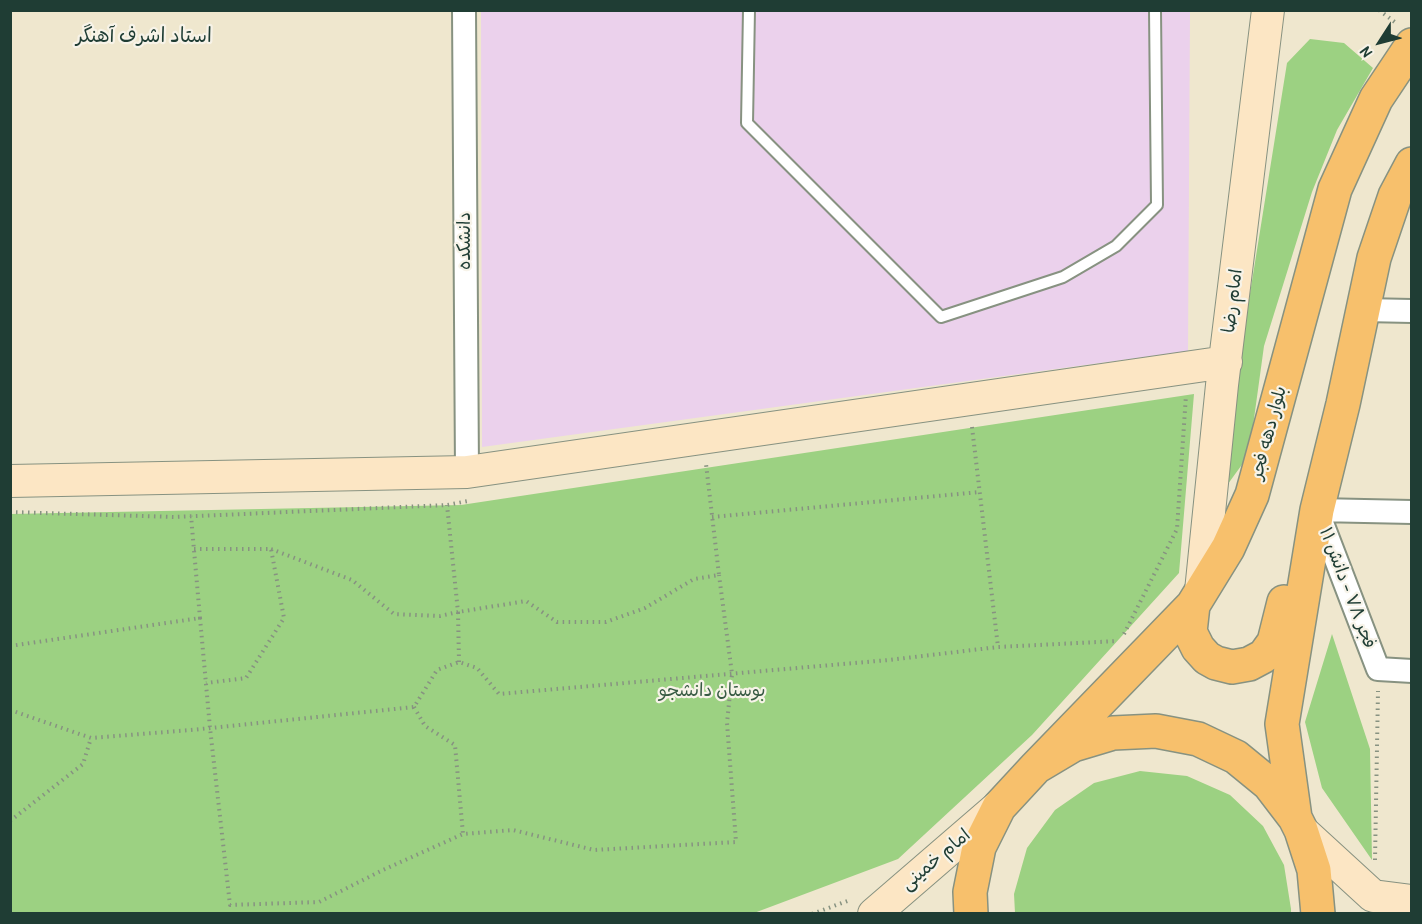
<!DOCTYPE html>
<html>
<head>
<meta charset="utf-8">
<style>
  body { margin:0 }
  #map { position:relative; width:1422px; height:924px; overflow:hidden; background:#efe7ce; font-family:"Patrick Hand",sans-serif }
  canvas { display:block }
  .frame { position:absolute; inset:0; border:12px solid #1f3d34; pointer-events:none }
  .north { position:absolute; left:1350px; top:12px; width:60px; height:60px; -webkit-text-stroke:4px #f7f3e8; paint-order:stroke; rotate:234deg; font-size:16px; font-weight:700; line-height:24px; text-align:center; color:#1f3d34 }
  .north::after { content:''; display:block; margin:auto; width:21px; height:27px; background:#1f3d34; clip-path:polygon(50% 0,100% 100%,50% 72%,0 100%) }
</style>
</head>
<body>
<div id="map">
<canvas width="1422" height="924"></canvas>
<div class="frame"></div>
<div class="north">N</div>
</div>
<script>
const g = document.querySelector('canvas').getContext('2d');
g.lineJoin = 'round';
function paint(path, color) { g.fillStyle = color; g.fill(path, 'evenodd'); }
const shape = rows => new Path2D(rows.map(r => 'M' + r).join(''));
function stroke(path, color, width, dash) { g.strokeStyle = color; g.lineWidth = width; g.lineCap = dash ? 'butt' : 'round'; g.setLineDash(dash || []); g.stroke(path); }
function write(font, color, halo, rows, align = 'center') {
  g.font = font + ' "Patrick Hand","Playpen Sans Arabic",sans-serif'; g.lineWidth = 4.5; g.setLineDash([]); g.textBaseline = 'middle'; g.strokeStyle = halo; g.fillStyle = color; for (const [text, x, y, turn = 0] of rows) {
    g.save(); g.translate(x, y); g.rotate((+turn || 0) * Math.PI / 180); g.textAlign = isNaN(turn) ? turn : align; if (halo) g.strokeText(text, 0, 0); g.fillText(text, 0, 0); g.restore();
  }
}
paint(shape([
  [481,11,1190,11,1188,351,482,447]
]), '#ebd1ec');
paint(shape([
  [1310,39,1344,43,1373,68,1337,130,1312,192,1264,346,1249,455,1217,499,1287,63],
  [1194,394,1179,573,1032,735,898,859,754,913,11,913,11,514,461,505],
  [1332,634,1370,749,1372,860,1322,788,1305,722],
  [1140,771,1187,776,1230,795,1263,826,1284,865,1291,909,1291,913,1015,913,1014,894,1027,848,1055,810,1094,783]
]), '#9cd182');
const lane = shape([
  [749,10,747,123,941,317,1063,277,1116,246,1157,205,1155,10]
]);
const street = shape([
  [464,10,467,472],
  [1363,310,1412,311],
  [1412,512,1317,510,1378,669,1412,671]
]);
const secondary = shape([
  [10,481,467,472,1226,362],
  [1201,591,1222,385,1268,10],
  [1301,830,1373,896,1412,901],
  [874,914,998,807]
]);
const primary = shape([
  [1193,605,1190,632,1198,648,1207,658,1216,663,1232,667,1249,664,1264,656,1274,642,1284,602],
  [1036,767,1193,605,1228,548,1252,495,1335,189,1376,99,1412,45],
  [1295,818,1282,724,1317,510,1343,404,1374,258,1395,196,1412,164],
  [971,914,970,892,979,847,999,807,1036,767,1073,745,1113,733,1156,731,1198,739,1236,757,1269,784,1295,818,1301,830,1314,870,1318,914]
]);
stroke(lane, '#879281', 14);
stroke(street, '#879281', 26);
stroke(secondary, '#879281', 34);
stroke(primary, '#879281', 36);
stroke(shape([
  [1379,10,1396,23],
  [972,427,998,647,1118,641],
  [10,512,175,517,447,505,468,501],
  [712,517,980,492],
  [194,549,271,549,284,618,246,678,206,683],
  [271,549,352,580,394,614,440,616,458,612,447,505],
  [200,618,210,728,230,905,319,902,383,870,463,834],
  [1124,634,1177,529,1186,395],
  [10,646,200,618,191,516],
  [459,662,458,612,526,601,557,622,606,622,645,608,694,579,719,575,706,464],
  [414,707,425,726,455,745,463,834,513,830,594,850,736,842,727,723,732,674,719,575],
  [10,710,91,738,191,730,414,707,437,670,459,662,477,668,499,694,889,660,998,647],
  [10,821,83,764,91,738],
  [1375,860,1378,691],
  [812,914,850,900]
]), '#879281', 4, [1.5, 4.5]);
stroke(lane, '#fff', 10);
stroke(street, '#fff', 22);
stroke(secondary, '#fce6c4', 32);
stroke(primary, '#f7c06c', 33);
write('18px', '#1f3d34', '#f7f3e8', [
  ["دانشکده",465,241,-90],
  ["امام رضا",1233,301,-83],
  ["بلوار دهه فجر",1269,433,-75],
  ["فجر ۷۸ - دانش ۱۱",1347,588,69],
  ["امام خمینی",936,860,-40]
]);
write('18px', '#385b44', '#f7f3e8', [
  ["بوستان دانشجو",712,691]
]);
write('20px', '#1f3d34', '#f7f3e8', [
  ["استاد اشرف آهنگر",144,37]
]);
</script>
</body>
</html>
